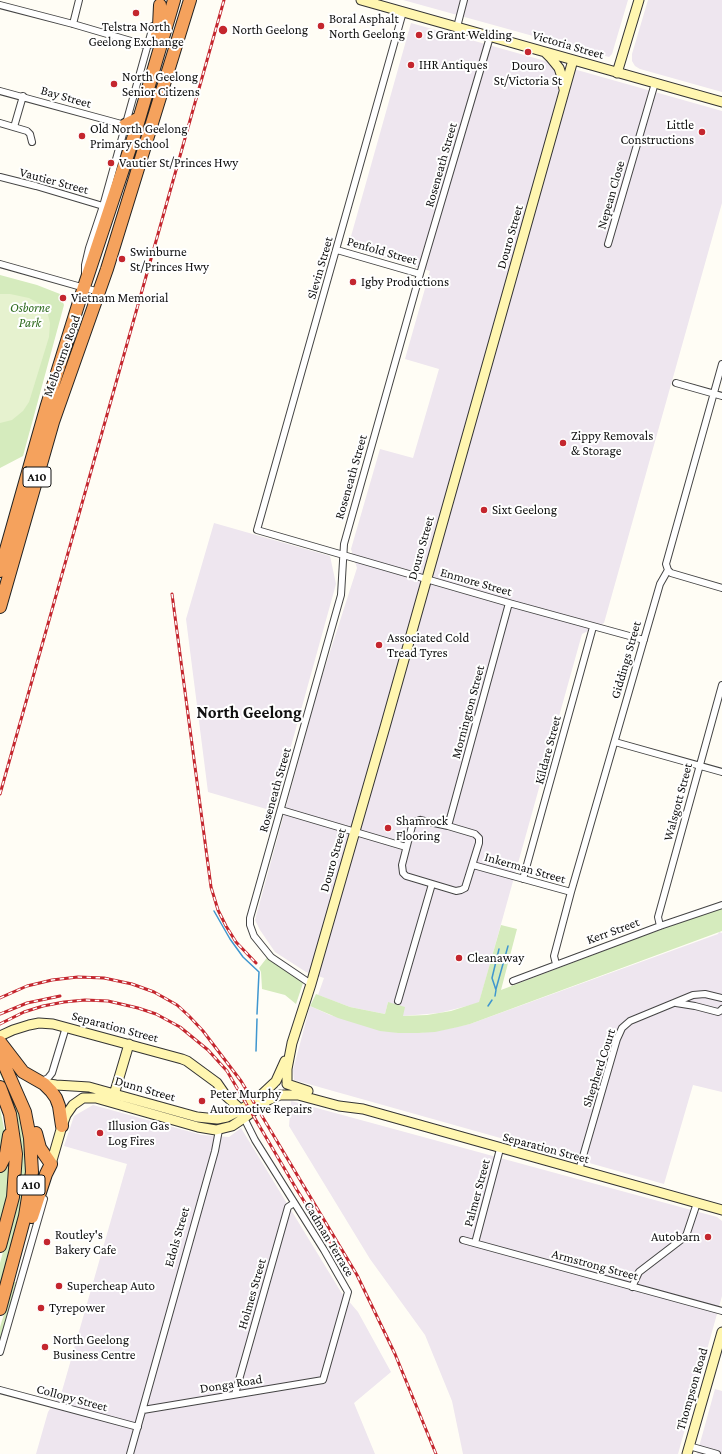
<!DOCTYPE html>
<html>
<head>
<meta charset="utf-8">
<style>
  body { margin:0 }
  canvas { display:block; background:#fffdf5 }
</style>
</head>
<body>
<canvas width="722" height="1454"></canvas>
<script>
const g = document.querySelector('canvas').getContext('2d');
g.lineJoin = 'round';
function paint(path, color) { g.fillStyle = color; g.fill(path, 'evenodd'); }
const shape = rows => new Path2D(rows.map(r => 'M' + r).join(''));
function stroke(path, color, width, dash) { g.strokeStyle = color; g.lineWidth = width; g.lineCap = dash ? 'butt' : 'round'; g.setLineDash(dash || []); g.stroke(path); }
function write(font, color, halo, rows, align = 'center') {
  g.font = font + ' "Crimson Pro",serif'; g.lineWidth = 4; g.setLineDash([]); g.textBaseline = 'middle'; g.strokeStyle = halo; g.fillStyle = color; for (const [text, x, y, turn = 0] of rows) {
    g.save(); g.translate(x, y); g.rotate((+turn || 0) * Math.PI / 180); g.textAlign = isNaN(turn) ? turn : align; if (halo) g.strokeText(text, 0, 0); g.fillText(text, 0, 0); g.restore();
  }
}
paint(shape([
  [403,0,628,0,612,54,609,57],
  [648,0,722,0,722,92,640,69,635,66,632,61,632,54],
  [411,23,722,111,722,203,604,623,582,634,479,1003,439,1013,403,1016,388,1002,385,1014,350,1007,318,995,324,978,306,972,275,952,260,930,255,920,319,686,357,568,351,549,380,449,413,458,439,369,405,359,430,271,348,247],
  [214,523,330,556,336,584,273,811,208,792,186,619],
  [719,932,722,933,722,1092,693,1085,664,1184,294,1080,293,1070,310,1006,330,1015,398,1033,418,1033,442,1030,470,1024,718,934],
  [291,1101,717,1217,722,1221,722,1296,678,1454,463,1454,452,1401,425,1335,370,1259,289,1126],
  [93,1105,202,1135,229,1137,241,1128,341,1292,358,1312,391,1372,354,1403,375,1454,36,1454,48,1412,62,1391,127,1164,64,1146,74,1116],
  [715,1389,722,1391,722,1454,697,1454]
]), '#eee6ef');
paint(shape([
  [0,275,37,285,60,294,64,305,23,456,0,468],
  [722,908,722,931,470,1024,458,1027,435,1032,418,1033,398,1033,380,1031,338,1018,310,1006,316,994,350,1007,385,1014,388,1002,405,1007,403,1016,427,1015,451,1011,479,1002,501,925,517,929,501,990,638,938],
  [269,955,304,980,296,1004,285,995,262,989,261,972,259,968],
  [0,1064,17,1104,27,1153,26,1188,0,1290,0,1263,19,1192,21,1164,20,1136,15,1111,6,1086,0,1074],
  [0,1109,11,1161,6,1208,0,1229],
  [14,1282,18,1282,0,1342,0,1327]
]), '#d5ebbd');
paint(shape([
  [0,294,10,294,29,298,40,304,47,311,50,323,49,337,29,402,23,411,12,420,0,423]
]), '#e6f2cf');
stroke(shape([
  [214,911,230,939,243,957,259,972,257,1014],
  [496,989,508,946],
  [495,996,496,990,492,978,499,949],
  [488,1006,492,1000],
  [256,1051,257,1019]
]), '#3f96cf', 1.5);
const street = shape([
  [0,5,73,24,148,46],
  [403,12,257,530,509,603,644,640],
  [73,24,79,0],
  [457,27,464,0],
  [0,91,125,125],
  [0,123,27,131,30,134,32,142],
  [14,127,23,96],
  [0,177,36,186,103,206],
  [608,244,655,83],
  [337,250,420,274],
  [0,264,99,292],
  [85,273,85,265,89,248,103,206,153,26],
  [676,383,722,396],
  [668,570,671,573,722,588],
  [615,742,722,772],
  [281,810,406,847],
  [420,820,448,826,475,834,479,838,479,843,465,888,461,890,456,891,406,876,403,873,402,865,412,826,415,822,420,820],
  [448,826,509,603],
  [473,865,571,892],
  [523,879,593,627],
  [660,926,658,917,722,685],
  [556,964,554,956,571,892,660,584,668,570,666,564,722,364],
  [513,981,660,926,722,905],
  [311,984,271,957,254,936,250,925,250,918,341,595,344,544,420,274,490,37],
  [398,1001,432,884],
  [676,1003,695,1006,718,1012,720,1011,722,1009],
  [40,1082,48,1078,52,1073,66,1027],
  [579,1170,617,1039,622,1028,630,1021,693,995,705,994,722,998],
  [463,1240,722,1311],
  [475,1243,500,1149],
  [632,1287,639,1272,686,1236,697,1203],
  [0,1352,44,1199],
  [0,1390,138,1427],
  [235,1394,288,1207,294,1203],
  [143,1410,323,1380,348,1292,324,1250,255,1140,244,1118],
  [689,1446,717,1454],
  [130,1454,215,1151,219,1130]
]);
const secondary = shape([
  [361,0,722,102],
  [546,53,550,57,559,68,561,74,564,89],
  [617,73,639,0],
  [0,1036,13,1030,29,1025,39,1023,53,1024,182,1059,187,1061,217,1083,226,1096,237,1106,244,1118],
  [276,1081,285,1061],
  [287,1082,287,1069,292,1043,311,984,385,727,573,60],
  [42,1083,56,1085,89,1087,197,1117,217,1119,227,1117,237,1112,258,1098,274,1083],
  [287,1084,308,1091],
  [283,1095,298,1095,339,1106,363,1109,722,1210],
  [113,1098,129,1044],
  [51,1164,62,1126,66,1115,73,1105,83,1098,96,1098,198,1127,216,1130,232,1126,244,1118,268,1100,280,1095],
  [687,1454,722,1332]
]);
const highway = shape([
  [157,36,159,26,160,5],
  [125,125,139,118],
  [0,571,47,405,79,302,135,133,174,0],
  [0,607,53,422,107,269,190,0],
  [0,1042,23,1072,44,1084,51,1091,56,1098,59,1106,62,1126],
  [0,1055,25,1112,30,1138,32,1172,25,1216,0,1309],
  [0,1087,10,1114,16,1154,13,1197,0,1246],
  [0,1166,6,1154,9,1135],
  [32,1217,46,1174,51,1164,40,1148,36,1133]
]);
stroke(street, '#444', 8);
stroke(secondary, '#333', 11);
stroke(highway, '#222', 14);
stroke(street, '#fff', 6);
stroke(secondary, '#fff6b0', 9);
stroke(highway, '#f5a25d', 12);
const rail = shape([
  [172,594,211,887,218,910,226,926,236,942,256,963],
  [0,794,224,0],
  [0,998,27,986,52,980,78,977,104,978,132,984,154,992,177,1005,189,1016,203,1031,241,1081,357,1275,395,1354,436,1454],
  [0,1014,27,1003,60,996],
  [0,1024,24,1012,43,1006,64,1002,85,1000,108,1001,138,1008,156,1014,180,1027,208,1050,227,1071,297,1190,330,1242]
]);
stroke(rail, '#c4262e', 3);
stroke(rail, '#fff', 1.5, [4.5]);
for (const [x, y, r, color] of [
  [136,13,4,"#c4262e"],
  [321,26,4,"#c4262e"],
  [223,30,5,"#c4262e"],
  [419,35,4,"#c4262e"],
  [528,52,4,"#c4262e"],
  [411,65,4,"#c4262e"],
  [114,84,4,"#c4262e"],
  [702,132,4,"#c4262e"],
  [82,136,4,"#c4262e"],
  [111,163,4,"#c4262e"],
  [122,259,4,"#c4262e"],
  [353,282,4,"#c4262e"],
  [63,298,4,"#c4262e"],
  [563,443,4,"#c4262e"],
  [484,510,4,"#c4262e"],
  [379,645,4,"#c4262e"],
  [388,828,4,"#c4262e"],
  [459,958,4,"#c4262e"],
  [202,1101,4,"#c4262e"],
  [100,1133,4,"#c4262e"],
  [708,1237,4,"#c4262e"],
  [47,1242,4,"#c4262e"],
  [59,1286,4,"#c4262e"],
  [41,1308,4,"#c4262e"],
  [45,1347,4,"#c4262e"]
]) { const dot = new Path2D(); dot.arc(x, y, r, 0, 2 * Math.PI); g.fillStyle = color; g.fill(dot); stroke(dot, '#fff', 1.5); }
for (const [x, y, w] of [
  [37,477,28],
  [31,1185,28]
]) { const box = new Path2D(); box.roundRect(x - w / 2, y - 10, w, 20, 3); g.fillStyle = '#fff'; g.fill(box); stroke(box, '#111', 1); }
write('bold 12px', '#111', null, [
  ["A10",37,477],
  ["A10",31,1185]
]);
write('13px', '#111', '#fff', [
  ["Boral Asphalt",329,19],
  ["North Geelong",329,34],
  ["Telstra North",136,27,"center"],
  ["Geelong Exchange",136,42,"center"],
  ["North Geelong",232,30],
  ["S Grant Welding",427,35],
  ["IHR Antiques",419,65],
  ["Douro",528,66,"center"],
  ["St/Victoria St",528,81,"center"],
  ["North Geelong",122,77],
  ["Senior Citizens",122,92],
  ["Little",694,125,"right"],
  ["Constructions",694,140,"right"],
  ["Old North Geelong",90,129],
  ["Primary School",90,144],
  ["Vautier St/Princes Hwy",119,163],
  ["Swinburne",130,252],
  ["St/Princes Hwy",130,267],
  ["Igby Productions",361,282],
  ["Vietnam Memorial",71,298],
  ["Zippy Removals",571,436],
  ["& Storage",571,451],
  ["Sixt Geelong",492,510],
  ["Associated Cold",387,638],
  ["Tread Tyres",387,653],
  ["Shamrock",396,821],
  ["Flooring",396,836],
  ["Cleanaway",467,958],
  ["Peter Murphy",210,1094],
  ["Automotive Repairs",210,1109],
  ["Illusion Gas",108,1126],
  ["Log Fires",108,1141],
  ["Routley's",55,1235],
  ["Bakery Cafe",55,1250],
  ["Autobarn",700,1237,"right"],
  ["Supercheap Auto",67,1286],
  ["Tyrepower",49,1308],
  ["North Geelong",53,1340],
  ["Business Centre",53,1355]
], 'left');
write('13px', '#111', '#fff', [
  ["Victoria Street",568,45,16],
  ["Bay Street",66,97,16],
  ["Roseneath Street",441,165,-74],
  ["Vautier Street",54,181,15],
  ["Nepean Close",611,195,-74],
  ["Douro Street",510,237,-74],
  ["Penfold Street",382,251,16],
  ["Slevin Street",320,268,-74],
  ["Melbourne Road",62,356,-70],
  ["Roseneath Street",351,477,-74],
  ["Douro Street",421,548,-74],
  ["Enmore Street",476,582,16],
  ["Giddings Street",626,660,-74],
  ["Mornington Street",468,712,-75],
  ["Kildare Street",548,750,-75],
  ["Roseneath Street",275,790,-74],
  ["Walsgott Street",678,802,-75],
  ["Douro Street",333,860,-74],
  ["Inkerman Street",525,868,16],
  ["Kerr Street",613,931,-20],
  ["Separation Street",115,1027,15],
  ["Shepherd Court",599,1068,-72],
  ["Dunn Street",145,1089,16],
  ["Separation Street",546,1148,15],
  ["Palmer Street",477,1193,-75],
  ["Edols Street",177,1237,-74],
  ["Cadman Terrace",329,1239,59],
  ["Armstrong Street",595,1265,15],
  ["Holmes Street",252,1294,-74],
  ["Donga Road",231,1384,-9],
  ["Thompson Road",692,1389,-74],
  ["Collopy Street",72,1398,15]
]);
write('italic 13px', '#2f6b1f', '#fff', [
  ["Osborne",30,308],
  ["Park",30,323]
]);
write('bold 17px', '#111', '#fff', [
  ["North Geelong",249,713]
]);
</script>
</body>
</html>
